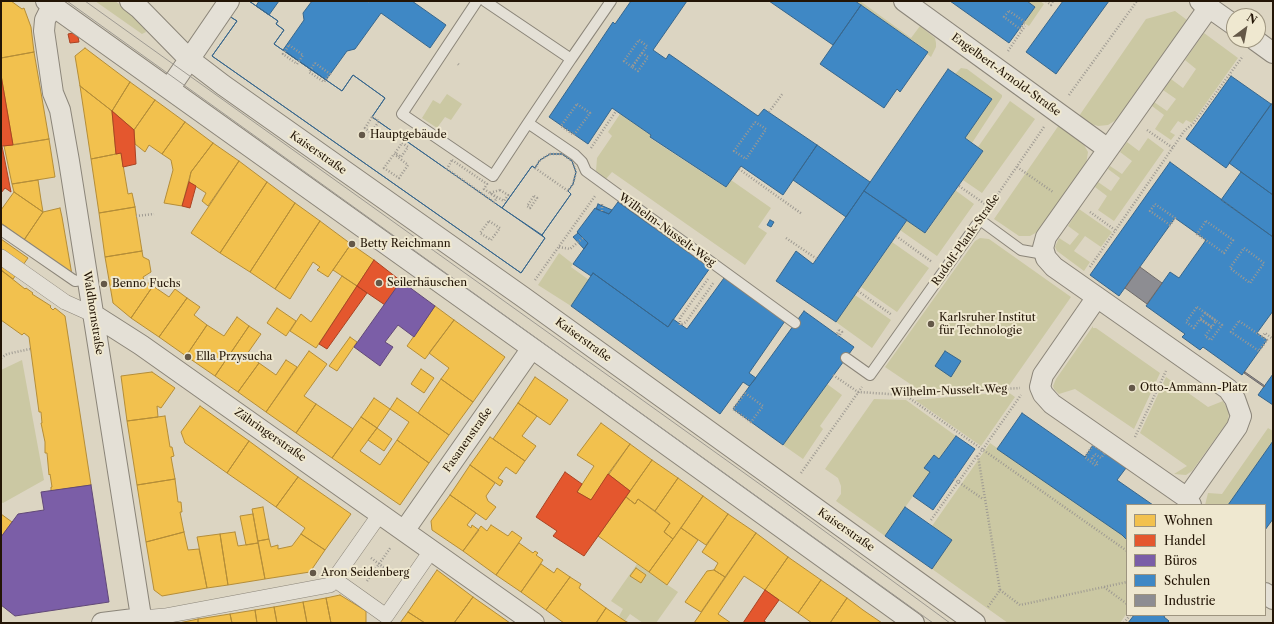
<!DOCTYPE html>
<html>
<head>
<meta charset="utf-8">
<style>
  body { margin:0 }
  #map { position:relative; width:1274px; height:624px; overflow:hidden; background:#dcd5c2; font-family:"Libre Caslon Text",serif }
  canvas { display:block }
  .frame { position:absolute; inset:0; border:2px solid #231506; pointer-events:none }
  .legend { position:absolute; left:1126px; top:504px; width:140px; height:112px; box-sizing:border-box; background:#efe8d0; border:1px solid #9d947f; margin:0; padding:5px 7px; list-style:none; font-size:12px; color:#231506 }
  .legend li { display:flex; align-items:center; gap:8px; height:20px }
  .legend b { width:20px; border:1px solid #9d947f }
  .north { position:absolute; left:1226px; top:8px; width:40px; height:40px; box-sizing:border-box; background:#efe8d0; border:1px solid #9d947f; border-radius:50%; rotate:32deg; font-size:11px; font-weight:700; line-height:16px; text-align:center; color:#231506 }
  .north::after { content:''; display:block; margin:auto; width:14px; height:18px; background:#645848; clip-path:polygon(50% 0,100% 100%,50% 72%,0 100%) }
</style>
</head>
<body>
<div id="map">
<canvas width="1274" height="624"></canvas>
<div class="frame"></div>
<ul class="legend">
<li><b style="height:11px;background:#f2c14e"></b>Wohnen</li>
<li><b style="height:11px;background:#e4572e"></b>Handel</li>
<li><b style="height:11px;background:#7b5ea7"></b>Büros</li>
<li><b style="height:11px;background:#3f88c5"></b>Schulen</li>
<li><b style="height:11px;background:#8d8d92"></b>Industrie</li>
</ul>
<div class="north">N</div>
</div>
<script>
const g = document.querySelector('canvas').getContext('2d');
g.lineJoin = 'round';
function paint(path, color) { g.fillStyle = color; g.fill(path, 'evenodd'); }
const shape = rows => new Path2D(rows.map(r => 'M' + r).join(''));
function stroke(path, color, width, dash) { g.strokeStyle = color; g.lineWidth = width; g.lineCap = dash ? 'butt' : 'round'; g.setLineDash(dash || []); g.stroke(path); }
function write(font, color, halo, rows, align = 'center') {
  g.font = font + ' "Libre Caslon Text",serif'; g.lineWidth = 4; g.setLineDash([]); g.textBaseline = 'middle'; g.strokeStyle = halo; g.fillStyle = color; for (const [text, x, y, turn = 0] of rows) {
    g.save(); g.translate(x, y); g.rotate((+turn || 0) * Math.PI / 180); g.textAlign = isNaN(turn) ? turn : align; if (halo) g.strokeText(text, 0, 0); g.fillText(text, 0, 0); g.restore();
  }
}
paint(shape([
  [95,1,115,1,134,15,143,24,146,32,142,34],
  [855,1,860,1,911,38,920,26,935,38,936,43,936,47,931,57,927,54,928,51],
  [1027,1,1040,1,1044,4,1029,26,1024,23,1035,7],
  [1175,11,1187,20,1116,120,1108,125,1098,126,1091,124,1079,116,1146,19],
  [1204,33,1238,58,1192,123,1186,120,1183,124,1178,121,1170,132,1175,135,1171,140,1155,129,1164,115,1152,106,1154,102,1167,111,1176,99,1163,90,1171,79,1183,88,1196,69,1185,60],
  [961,68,967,69,1002,95,1002,97,972,143,965,138,955,74],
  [447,94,462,104,451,120,445,117,437,128,422,118,433,100,440,104],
  [1010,101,1035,119,982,193,963,180,983,151,978,147],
  [620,114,651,135,650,138,725,187,731,180,771,208,758,227,767,233,745,265,612,172,606,179,596,171,597,158,612,136,608,132],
  [1059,125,1084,145,1088,152,1086,165,1039,231,1030,236,1019,236,994,219],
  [1148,138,1164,150,1114,221,1098,210,1107,196,1095,187,1098,182,1111,191,1120,178,1108,169,1110,166,1122,174,1132,161,1120,152,1127,142,1139,151],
  [955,190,974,204,937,256,900,230,907,220,926,233],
  [1079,209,1112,232,1101,247,1085,236,1074,251,1090,262,1084,271,1057,251,1055,247,1059,238,1070,245,1079,234,1068,226],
  [980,238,989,239,1071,297,1008,387,919,390,885,367,975,241],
  [892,242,929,268,897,312,861,287],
  [559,253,573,264,571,267,589,280,571,306,538,285],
  [855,295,891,320,872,348,836,322],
  [1093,326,1093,328,1096,328,1160,373,1134,429,1075,389,1059,394,1054,389,1053,386,1056,379],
  [22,360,44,480,3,503,1,502,1,370],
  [1166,377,1208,407,1223,401,1229,412,1228,421,1192,471,1186,475,1174,474,1187,466,1140,433],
  [827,384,842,395,820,426,823,429,803,459,783,445],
  [1008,392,1015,397,981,446,915,400],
  [874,399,906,400,956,436,939,459,934,455,924,468,930,472,885,536,836,501,841,494,841,486,838,478,825,469],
  [1268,428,1273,431,1273,441,1228,505,1205,505,1208,493,1222,494],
  [990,443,1122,535,1127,540,1127,613,1120,623,1008,623,932,569,952,540,932,526],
  [637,564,678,592,656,623,643,623,630,614,625,621,619,616,623,609,611,601]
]), '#cbc8a3');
const homes = shape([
  [1,1,11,1,22,9,24,8,31,27,34,52,1,58,1,1],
  [85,48,130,82,112,111,80,86,75,56,85,48],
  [34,52,49,139,13,145,1,75,1,58,34,52],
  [130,82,155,100,134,130,112,111,130,82],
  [80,86,112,111,116,154,91,159,80,86],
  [155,100,185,122,162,154,149,145,145,152,135,144,134,130,155,100],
  [185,122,213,143,191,172,182,206,164,203,173,170,171,160,162,154,185,122],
  [49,139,55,177,12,184,4,146,49,139],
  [213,143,239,161,208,206,202,201,206,193,189,182,191,172,213,143],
  [121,153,128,194,132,193,135,207,99,213,91,159,121,153],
  [239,161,267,182,220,253,191,233,239,161],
  [38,180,41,200,43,212,14,192,12,184,38,180],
  [267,182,295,203,250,272,220,253,267,182],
  [14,192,43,212,24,240,1,223,1,210,14,192],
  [295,203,320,221,275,289,250,272,295,203],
  [135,207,142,251,105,257,99,213,135,207],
  [60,208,62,217,72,275,43,253,42,254,30,246,31,244,24,240,43,212,60,208],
  [320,221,351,244,328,277,317,270,320,267,313,262,290,299,275,289,320,221],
  [1,239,28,258,13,279,1,270,1,239],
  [351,244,374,260,357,286,333,270,351,244],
  [142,251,143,257,149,260,151,272,143,277,145,283,149,283,153,286,131,318,113,303,105,257,142,251],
  [1,270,25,289,26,288,33,293,32,294,51,306,50,307,53,310,55,308,65,316,91,485,51,491,51,487,52,487,50,474,49,475,47,453,45,453,45,442,41,423,42,423,41,412,39,412,29,337,24,333,22,335,1,320,1,270],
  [342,276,357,286,316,348,290,331,301,314,311,322,342,276],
  [153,286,169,297,175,289,187,298,159,337,131,318,153,286],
  [187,298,200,307,194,315,207,325,186,356,159,337,187,298],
  [435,306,454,320,425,359,407,346,435,306],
  [277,308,296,321,286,336,267,323,277,308],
  [237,317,249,326,215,376,186,356,207,325,224,336,237,317],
  [454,320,505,357,473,402,441,379,449,368,429,353,454,320],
  [249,326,261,334,247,354,259,363,238,392,215,376,249,326],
  [350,337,357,342,337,371,329,366,350,337],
  [309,351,327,364,304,396,316,404,296,433,266,412,309,351],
  [286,360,297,367,266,412,238,392,259,363,276,375,286,360],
  [421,369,434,378,424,393,411,384,421,369],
  [152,372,175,388,161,408,157,406,158,417,127,421,121,376,152,372],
  [535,377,568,400,550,425,518,403,535,377],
  [441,379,473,402,449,435,418,413,441,379],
  [374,398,390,409,377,428,361,417,374,398],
  [397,398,449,435,429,463,397,440,409,422,390,409,397,398],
  [518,403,537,416,522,436,536,446,525,461,493,439,518,403],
  [316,404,353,429,332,458,296,433,316,404],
  [200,406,249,441,227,473,185,443,181,432,200,406],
  [165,416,170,447,172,447,174,456,171,457,175,479,137,485,127,421,165,416],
  [361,417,377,428,360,451,380,465,397,440,429,463,400,505,332,458,361,417],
  [601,423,630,444,591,500,577,492,594,466,577,455,601,423],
  [377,428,392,439,384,451,368,440,377,428],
  [490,437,525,461,516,474,506,467,498,478,503,481,500,486,470,465,490,437],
  [249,441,298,477,276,507,227,473,249,441],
  [630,444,652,460,630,491,608,474,630,444],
  [652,460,678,478,655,511,638,499,635,504,626,497,652,460],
  [470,465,495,483,486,496,488,501,496,507,486,520,450,495,470,465],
  [298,477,351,514,325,550,301,534,305,528,276,507,298,477],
  [678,478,703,496,673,539,664,532,670,523,655,511,678,478],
  [175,479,178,502,181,502,182,512,180,512,184,532,146,542,137,485,175,479],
  [450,495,476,513,467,525,471,528,472,525,479,530,463,551,432,530,431,521,450,495],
  [703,496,728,514,706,545,681,528,703,496],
  [626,497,635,504,638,499,670,523,664,532,673,539,649,572,598,536,626,497],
  [263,507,269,539,258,541,252,509,263,507],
  [1,514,12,522,1,537,1,514],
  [253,514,258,543,246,545,240,516,253,514],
  [728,514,756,533,725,577,714,570,718,563,702,552,728,514],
  [491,525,508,536,512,531,522,538,496,575,463,551,481,526,487,531,491,525],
  [681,528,698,540,667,585,649,572,681,528],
  [184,532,188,550,199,549,207,588,162,596,154,590,146,542,184,532],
  [235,532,238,546,258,543,265,579,228,585,220,534,235,532],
  [756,533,788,557,765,590,744,576,718,614,731,623,694,623,756,533],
  [220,534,228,585,207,588,197,537,220,534],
  [301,534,325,550,310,572,265,579,258,541,269,539,271,547,278,545,278,549,292,546,301,534],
  [519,543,533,553,535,551,538,553,536,555,543,560,521,592,496,575,519,543],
  [788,557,821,580,798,613,765,590,788,557],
  [541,564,554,573,557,568,570,577,546,610,521,592,541,564],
  [636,568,646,575,641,583,630,576,636,568],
  [437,570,473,597,454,623,425,623,408,612,437,570],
  [714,570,725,577,701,612,685,602,707,571,714,570],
  [570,577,581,584,579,588,606,608,596,623,564,623,546,610,570,577],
  [821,580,847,598,830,623,812,623,798,613,821,580],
  [340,595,366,611,366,623,331,623,326,598,340,595],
  [473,597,510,623,454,623,473,597],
  [326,598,331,623,307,623,303,602,326,598],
  [847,598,863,610,882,623,830,623,847,598],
  [303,602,307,623,277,623,274,607,303,602],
  [274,607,277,623,257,623,255,610,274,607],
  [606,608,625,621,629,623,596,623,606,608],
  [255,610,257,623,232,623,230,614,255,610],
  [408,612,425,623,400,623,408,612],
  [230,614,232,623,198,623,198,619,230,614],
  [198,619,198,623,179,623,198,619]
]);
paint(homes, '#f2c14e');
stroke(homes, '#b48d38', 1);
const shops = shape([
  [77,32,79,42,70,43,68,34,77,32],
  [1,75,13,145,2,146,11,192,5,188,1,193,1,75],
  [112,111,134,130,136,164,123,167,121,153,116,154,112,111],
  [189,182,196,186,190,208,182,206,189,182],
  [374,260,401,281,385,305,357,286,374,260],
  [357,286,367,293,327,349,319,344,357,286],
  [565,472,582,484,577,492,591,500,608,474,630,491,584,556,553,536,557,531,536,517,565,472],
  [765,590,779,600,764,621,767,623,743,623,765,590]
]);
paint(shops, '#e4572e');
stroke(shops, '#aa4322', 1);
const offices = shape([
  [401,281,435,306,414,337,398,325,385,342,393,347,380,366,354,347,401,281],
  [91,485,109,602,15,616,1,605,1,537,18,514,44,510,41,492,91,485]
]);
paint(offices, '#7b5ea7');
stroke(offices, '#614877', 1);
const schools = shape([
  [239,1,249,1,278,21,276,24,284,30,274,44,342,91,353,75,385,98,372,117,545,238,521,273,212,56,237,21,229,16,239,1],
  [239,1,249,1,278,21,276,24,284,30,274,44,342,91,353,75,385,98,372,117,502,208,532,166,535,168,540,160,550,154,562,154,572,161,576,172,573,184,568,191,571,194,542,235,545,238,521,273,212,56,237,21,229,16,239,1],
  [259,1,279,1,269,15,256,6,259,1],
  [312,1,412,1,446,25,430,48,381,13,355,49,347,51,326,80,283,50,304,20,303,13,312,1],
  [631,1,687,1,653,50,666,59,669,54,758,116,764,109,817,145,783,195,741,166,726,187,650,137,651,135,612,108,588,144,549,117,613,22,615,24,631,1],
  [769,1,855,1,861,5,833,45,769,1],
  [950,1,1027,1,1035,7,1009,43,950,1],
  [1063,1,1109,1,1056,74,1026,52,1063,1],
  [861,5,928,52,900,92,897,89,884,108,820,64,861,5],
  [948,69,992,99,965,138,983,151,925,233,864,191,948,69],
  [1231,76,1271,104,1226,168,1186,139,1231,76],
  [1273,102,1273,195,1229,163,1273,102],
  [817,145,870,182,846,217,793,180,817,145],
  [550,154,562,154,572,161,576,172,573,184,568,191,571,194,542,235,502,208,532,166,535,168,540,160,550,154],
  [1170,162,1273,237,1273,311,1257,333,1267,340,1242,375,1203,347,1200,350,1182,337,1185,334,1146,306,1170,272,1179,278,1206,240,1175,218,1119,296,1090,275,1170,162],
  [1241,172,1273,195,1273,237,1221,200,1241,172],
  [864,191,907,220,836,322,776,281,796,251,813,264,864,191],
  [618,202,710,268,668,327,593,273,591,276,573,264,588,243,577,232,595,208,609,214,618,202],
  [598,204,612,210,609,214,596,209,598,204],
  [770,220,774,222,771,227,767,225,770,220],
  [578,233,588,243,584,249,573,237,578,233],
  [593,273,668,327,673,319,687,329,724,278,785,321,749,373,756,378,752,383,749,386,743,382,720,414,571,306,593,273],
  [804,311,854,347,783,445,733,409,804,311],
  [945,351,961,361,951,377,935,366,945,351],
  [1273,374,1273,405,1258,395,1273,374],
  [1022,413,1085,457,1093,445,1126,468,1117,480,1153,505,1127,505,1127,540,1122,535,997,449,1022,413],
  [956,436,975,449,933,510,913,496,930,472,924,468,934,455,939,459,956,436],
  [1273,441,1273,519,1265,530,1265,505,1228,505,1273,441],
  [905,507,952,540,932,569,885,536,905,507],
  [1134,615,1165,615,1164,617,1169,621,1167,623,1128,623,1134,615]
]);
paint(schools, '#3f88c5');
stroke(schools, '#37668c', 1);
const industry = shape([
  [1140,267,1162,283,1147,304,1125,288,1140,267],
  [1245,372,1265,386,1264,387,1244,373,1245,372]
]);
paint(industry, '#8d8d92');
stroke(industry, '#6d6968', 1);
const service = shape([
  [477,1,402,114,493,176,528,123],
  [485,1,571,59,528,123,575,155,582,162,586,171,795,323],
  [571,59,611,1],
  [1,230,75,281,89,279],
  [846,358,870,375,980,220,1021,250,1044,254]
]);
const pedestrian = shape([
  [1,257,65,302,94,315],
  [334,579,386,616,431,551],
  [142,618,165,616,330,585,380,514]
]);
const minor = shape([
  [46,1,592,391,914,623],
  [130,1,139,8,189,59,223,85,523,297,975,623],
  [904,1,1108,149],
  [1200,1,1234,25],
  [52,6,45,20,44,31,53,93,60,110,69,161,142,623],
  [1255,40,1273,53],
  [169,89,229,1],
  [1097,297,1043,375,1040,387,1043,394,1052,404,1187,498,1191,505],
  [94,315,141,345,534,623],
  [1187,498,1237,427,1241,416,1235,399,1228,389,1054,267,1046,258,1043,248,1046,237,1209,7],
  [404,531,532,348],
  [1265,593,1273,599],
  [102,623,142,618]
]);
stroke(service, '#8b8579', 12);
stroke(pedestrian, '#8b8579', 16);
stroke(minor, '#8b8579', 22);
stroke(shape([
  [368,1,370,1],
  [1046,1,1051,5,1053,1],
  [1009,11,1025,22,1020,29,1004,17,1009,11],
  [639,40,647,46,632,67,624,61,639,40],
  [289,45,303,55,297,64,283,54,289,45],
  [1008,51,1025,26],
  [642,53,648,57,638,71,632,67,642,53],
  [315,63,330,74,324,82,309,72,315,63],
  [458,64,460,66],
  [1069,95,1137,1],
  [577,104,590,113,574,135,561,126,577,104],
  [769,112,783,93],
  [372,117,379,121,371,133,365,128,372,117],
  [755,122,766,129,746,159,734,151,755,122],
  [1147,130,1173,148],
  [402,143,408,147,401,157,395,153,402,143],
  [591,148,616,111],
  [394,154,408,165,399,178,384,168,394,154],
  [550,154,562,154,572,161,576,172,573,184,568,191,535,168,540,160,550,154],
  [452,160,487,184,484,189,497,198,494,202,447,169,452,160],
  [1017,167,1053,192],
  [739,169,802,214],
  [959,186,985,204],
  [500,190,508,195,504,201,490,193,500,190],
  [534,196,537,198,530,208,527,206,534,196],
  [1155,204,1175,218,1170,225,1150,211,1155,204],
  [989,207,1044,127],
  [602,211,602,203],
  [1090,212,1115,230],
  [136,216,154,214],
  [489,221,500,228,491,240,480,233,489,221],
  [1206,221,1233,240,1224,253,1197,234,1206,221],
  [896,236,932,262],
  [786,238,817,259],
  [559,247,570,249,583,238],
  [1244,248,1264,263,1250,283,1230,268,1244,248],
  [1090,267,1185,130,1193,124,1243,56],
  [708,279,680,318,680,325,686,322,714,282],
  [535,280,595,196],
  [858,291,892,315],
  [1197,307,1222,325,1211,340,1205,336,1212,327,1200,319,1194,328,1186,322,1197,307],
  [1205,313,1216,321,1212,327,1200,319,1205,313],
  [1239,321,1267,340,1259,351,1231,332,1239,321],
  [839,330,842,332,839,336,837,334,839,330],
  [1262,337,1265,333,1273,339],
  [1,358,7,354,30,349],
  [833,375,858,392,905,395,1020,388],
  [745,393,763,406,751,422,733,409,745,393],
  [905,395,1127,551],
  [1135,437,1166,371],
  [1093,445,1105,453,1101,458,1095,454,1092,458,1098,463,1096,466,1085,457,1093,445],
  [801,473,862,387],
  [954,479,983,499],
  [931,520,977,456],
  [371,558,393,574],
  [367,581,391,547],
  [1104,587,1127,604],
  [1000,590,1020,605,1127,582],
  [988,607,1000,590,978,456,1021,395],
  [1124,623,1130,615]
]), '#9e9a92', 2.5, [1, 2]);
stroke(service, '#e4e0d6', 10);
stroke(pedestrian, '#e4e0d6', 15);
stroke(minor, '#e4e0d6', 20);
stroke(shape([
  [67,1,933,623],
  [85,1,782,500,950,623]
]), '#9e9a92', 1);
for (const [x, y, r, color] of [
  [362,135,4,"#645848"],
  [352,244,4,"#645848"],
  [379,283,4,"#645848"],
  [104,284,4,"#645848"],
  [931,324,4,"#645848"],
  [188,357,4,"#645848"],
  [1132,388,4,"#645848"],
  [313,573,4,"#645848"]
]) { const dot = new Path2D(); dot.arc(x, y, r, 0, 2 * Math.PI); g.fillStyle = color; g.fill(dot); stroke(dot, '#efe8d0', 1.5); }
write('11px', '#231506', '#efe8d0', [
  ["Engelbert-Arnold-Straße",1006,75,36],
  ["Kaiserstraße",318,153,35],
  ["Wilhelm-Nusselt-Weg",667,230,36],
  ["Rudolf-Plank-Straße",966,240,-55],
  ["Waldhornstraße",93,313,81],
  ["Kaiserstraße",583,340,36],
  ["Wilhelm-Nusselt-Weg",949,391,-2],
  ["Zähringerstraße",270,435,35],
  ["Fasanenstraße",468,440,-55],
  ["Kaiserstraße",846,530,35]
]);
write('11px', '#231506', '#efe8d0', [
  ["Hauptgebäude",370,135],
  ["Betty Reichmann",360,244],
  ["Seilerhäuschen",387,283],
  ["Benno Fuchs",112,284],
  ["Karlsruher Institut",939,318],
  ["für Technologie",939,331],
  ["Ella Przysucha",196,357],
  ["Otto-Ammann-Platz",1140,388],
  ["Aron Seidenberg",321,573]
], 'left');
</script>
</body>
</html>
